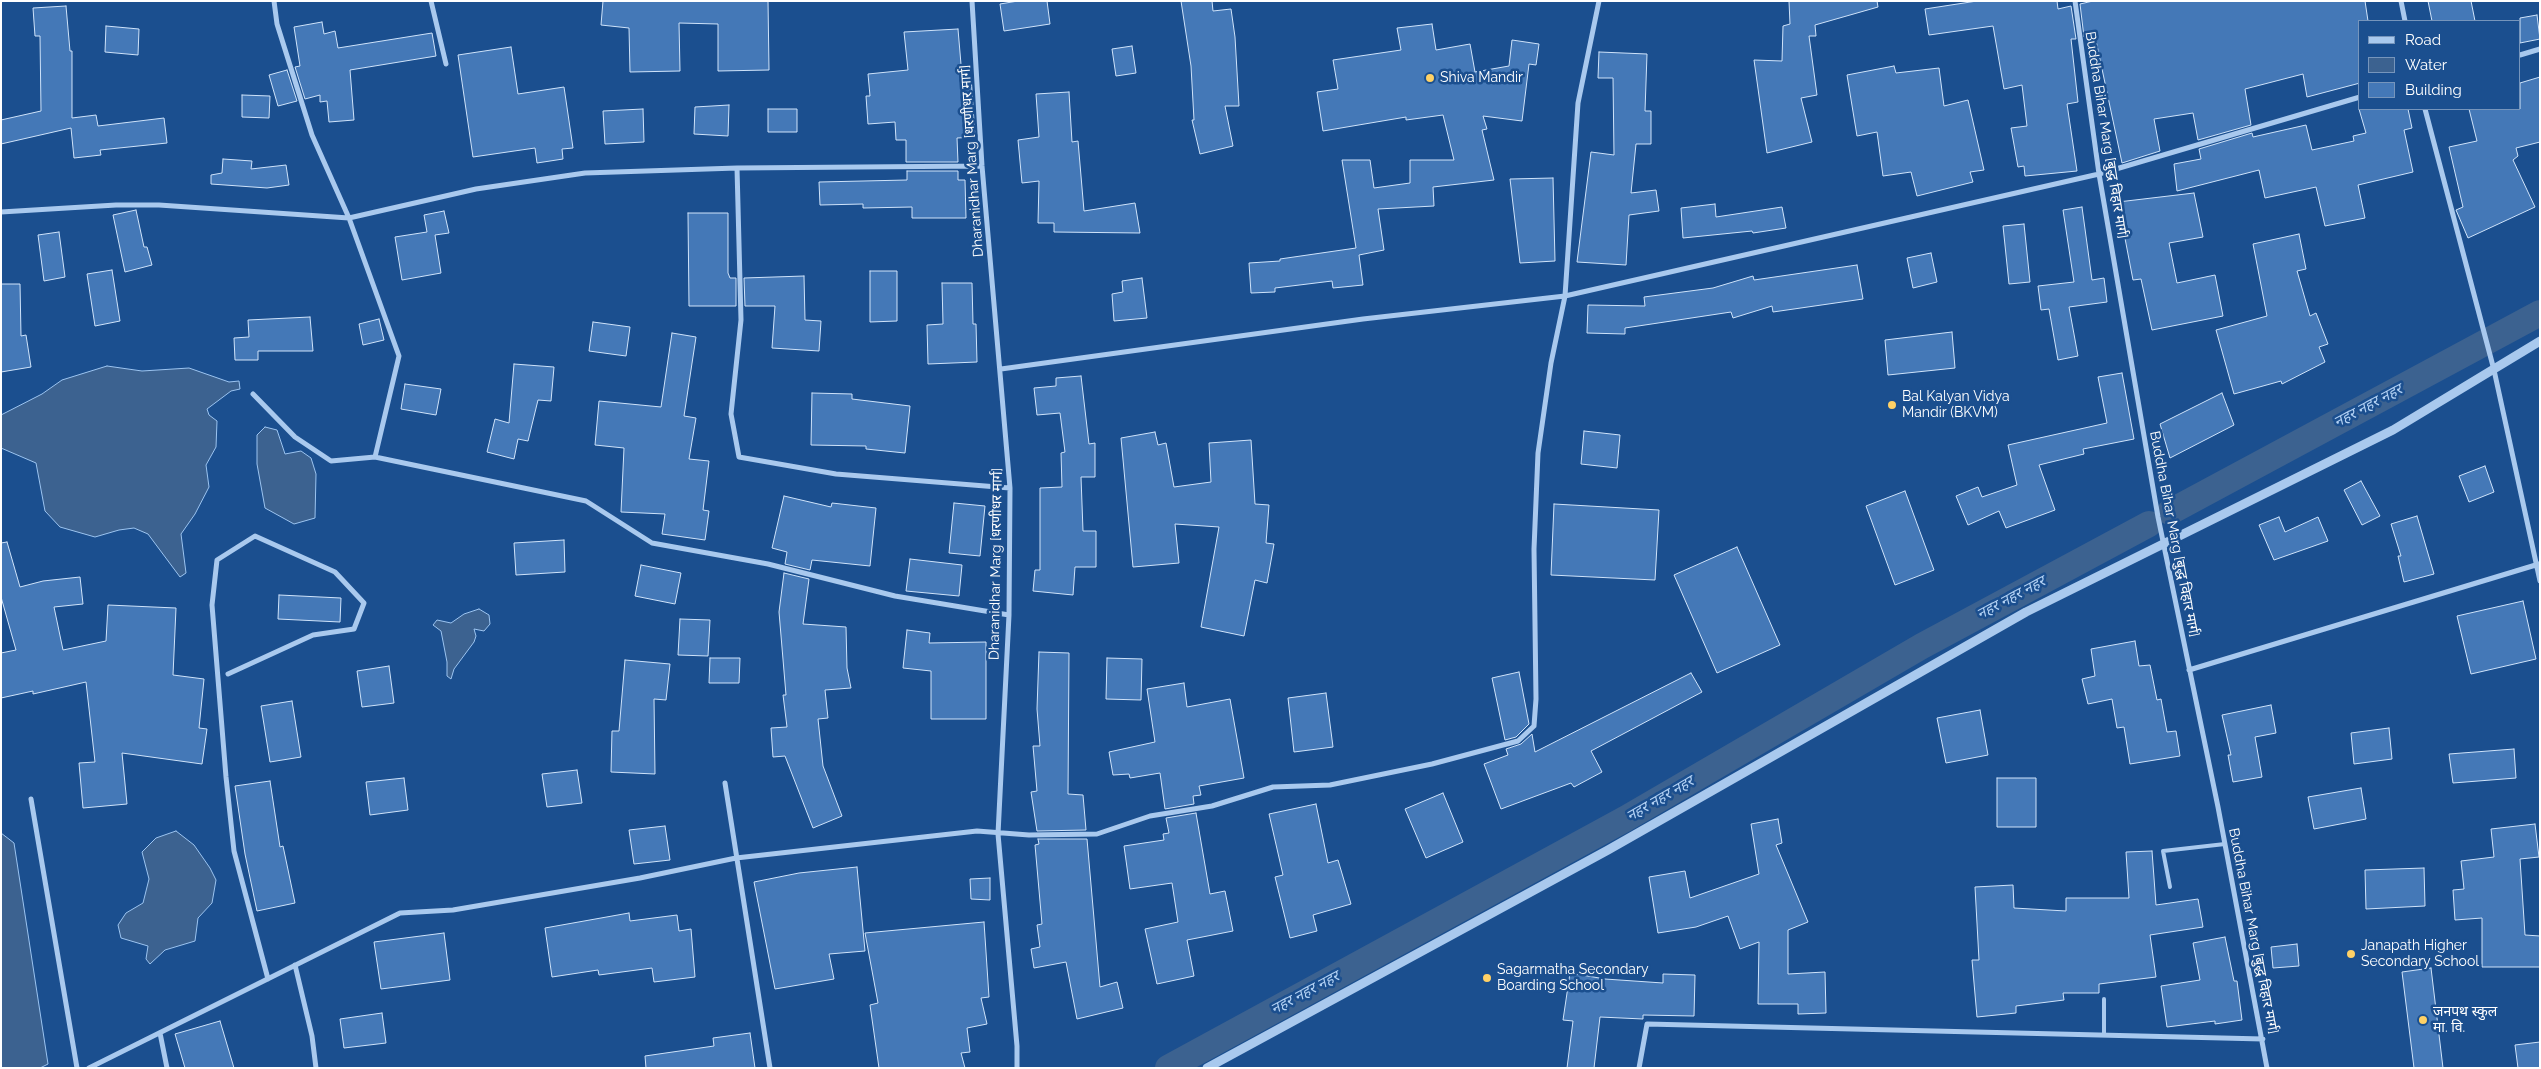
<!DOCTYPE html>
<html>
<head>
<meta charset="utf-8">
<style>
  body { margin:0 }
  #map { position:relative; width:2541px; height:1069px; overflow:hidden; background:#1b4f8f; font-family:Raleway,sans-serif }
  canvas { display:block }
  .frame { position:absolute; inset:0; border:2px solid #fff; pointer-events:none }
  .legend { position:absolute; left:2358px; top:20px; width:162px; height:90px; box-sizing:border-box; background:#1b4f8f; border:1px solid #7695bc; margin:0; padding:6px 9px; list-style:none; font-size:15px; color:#fff }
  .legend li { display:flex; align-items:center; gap:10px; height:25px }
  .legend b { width:25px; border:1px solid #7695bc }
</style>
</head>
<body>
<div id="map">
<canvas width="2541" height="1069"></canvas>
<div class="frame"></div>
<ul class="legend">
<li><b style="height:6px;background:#a9c9ee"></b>Road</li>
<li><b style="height:14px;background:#3c6290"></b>Water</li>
<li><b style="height:14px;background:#4478b7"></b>Building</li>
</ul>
</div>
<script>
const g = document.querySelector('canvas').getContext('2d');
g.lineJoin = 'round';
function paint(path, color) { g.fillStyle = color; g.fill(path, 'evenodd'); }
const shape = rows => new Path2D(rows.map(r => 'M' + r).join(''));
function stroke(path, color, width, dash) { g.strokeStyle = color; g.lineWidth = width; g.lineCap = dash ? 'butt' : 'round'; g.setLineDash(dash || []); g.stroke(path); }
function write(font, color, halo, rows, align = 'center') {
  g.font = font + ' Raleway,"Noto Sans Devanagari",sans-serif'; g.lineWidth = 5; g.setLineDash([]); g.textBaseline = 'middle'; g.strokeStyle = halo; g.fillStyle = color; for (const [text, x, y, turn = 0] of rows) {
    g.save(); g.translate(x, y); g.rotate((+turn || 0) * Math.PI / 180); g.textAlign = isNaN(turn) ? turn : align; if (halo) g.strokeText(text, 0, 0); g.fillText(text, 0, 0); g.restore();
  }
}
const water = shape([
  [107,366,142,371,189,368,229,382,239,381,240,389,231,391,207,409,209,415,217,421,216,447,206,465,209,487,195,514,181,534,186,573,180,577,148,534,134,528,119,530,95,537,60,527,45,511,36,463,1,448,1,415,42,394,62,380,107,366],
  [265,427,277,430,285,454,301,451,311,458,316,474,315,518,294,524,265,508,257,464,257,435,265,427],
  [479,609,489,615,490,624,484,631,474,629,476,636,474,642,454,669,451,679,447,676,447,662,441,631,433,625,437,620,451,623,464,614,479,609],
  [176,831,194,845,210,868,216,880,212,903,198,918,195,941,165,950,150,964,146,959,148,946,121,938,118,925,126,913,143,903,149,879,142,852,156,838,176,831],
  [1,833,14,843,48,1064,40,1068,1,1068,1,833]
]);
paint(water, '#3c6290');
stroke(water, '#9cc4f0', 1);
stroke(shape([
  [2170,512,2540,313],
  [1168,1068,1625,819,1922,646,2149,524]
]), '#3c6290', 26);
const building = shape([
  [603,1,768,1,769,70,718,71,718,24,679,23,680,71,630,72,629,28,601,25,603,1],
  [1018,1,1047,1,1050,24,1004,31,1000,4,1018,1],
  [1181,1,1212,1,1213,11,1231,9,1235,37,1239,106,1225,106,1233,146,1200,154,1192,120,1194,120,1191,66,1181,1],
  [1789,1,1877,1,1878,7,1815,25,1816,36,1809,36,1817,95,1801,98,1812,142,1767,153,1754,60,1782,61,1783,26,1790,24,1789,1],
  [1977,1,2057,1,2058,9,2071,6,2076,39,2071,39,2078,102,2067,104,2077,171,2025,176,2024,166,2018,167,2011,128,2027,126,2022,85,2004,89,1993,26,1929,35,1925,9,1977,1],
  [2093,1,2365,1,2368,21,2360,21,2360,83,2307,97,2303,74,2245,89,2251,125,2198,140,2193,113,2154,119,2160,151,2122,163,2095,36,2084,37,2080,4,2093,1],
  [2428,1,2471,1,2475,21,2432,21,2428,1],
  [66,6,70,51,72,51,72,118,96,115,98,126,164,118,167,143,100,150,101,155,74,158,71,128,1,144,1,120,41,111,40,36,35,36,33,8,66,6],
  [2537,15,2540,39,2520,43,2520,18,2537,15],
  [322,22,324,34,335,31,338,48,432,33,436,56,350,70,354,120,329,122,327,101,320,102,320,95,305,99,295,67,300,66,294,27,322,22],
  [1432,24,1436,50,1470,44,1475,72,1509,66,1512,40,1539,44,1536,65,1529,64,1522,121,1483,116,1487,129,1482,130,1494,180,1433,187,1434,206,1378,209,1384,250,1359,255,1363,285,1333,288,1332,281,1275,288,1275,292,1251,293,1249,263,1280,261,1280,259,1356,248,1342,160,1370,160,1374,188,1410,183,1410,160,1454,160,1443,115,1406,120,1406,117,1323,131,1317,92,1338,89,1333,60,1401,50,1397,28,1432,24],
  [106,26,139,29,138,55,105,52,106,26],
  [958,29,962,76,971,76,975,137,957,138,958,162,906,162,906,140,896,140,895,122,868,124,866,96,870,96,868,74,908,70,904,32,958,29],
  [1132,46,1136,73,1116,76,1112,49,1132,46],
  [511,47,518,94,564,87,573,148,562,149,563,159,537,163,535,148,473,157,458,55,511,47],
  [1599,52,1647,54,1645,111,1651,111,1651,144,1636,144,1631,193,1656,190,1659,211,1629,215,1626,265,1577,262,1591,152,1614,155,1613,78,1598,78,1599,52],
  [1894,66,1896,73,1939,68,1944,106,1968,100,1984,170,1970,172,1973,182,1917,196,1911,172,1883,176,1877,132,1857,136,1847,75,1894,66],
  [287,70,297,101,278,106,269,75,287,70],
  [2540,77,2540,142,2516,148,2518,156,2513,160,2535,207,2468,238,2456,210,2463,207,2449,147,2477,141,2469,109,2520,109,2520,83,2540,77],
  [1069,92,1072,142,1078,141,1084,211,1135,203,1140,233,1054,232,1054,223,1038,223,1039,181,1022,183,1018,140,1039,137,1036,94,1069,92],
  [242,95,270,96,269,118,242,117,242,95],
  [729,105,728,136,694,134,695,107,729,105],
  [643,109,644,142,605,144,603,111,643,109],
  [768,109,797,109,797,132,768,132,768,109],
  [2359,109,2408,109,2412,128,2404,130,2413,172,2358,185,2365,218,2325,226,2316,187,2265,198,2259,170,2177,191,2174,164,2201,159,2199,149,2252,133,2253,137,2306,125,2312,150,2354,141,2353,136,2366,133,2359,109],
  [223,159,252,161,251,169,286,165,289,185,267,188,211,184,211,175,222,173,223,159],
  [907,171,958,171,958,180,965,180,966,218,912,218,912,207,863,208,863,204,820,205,819,182,907,180,907,171],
  [1553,178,1555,261,1520,263,1510,179,1553,178],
  [2194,193,2203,237,2169,243,2177,283,2215,275,2223,316,2152,330,2141,279,2133,280,2118,202,2194,193],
  [1715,204,1716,217,1782,207,1786,228,1753,233,1752,231,1683,238,1681,208,1715,204],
  [2082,207,2092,280,2104,278,2107,302,2069,307,2078,356,2058,360,2049,309,2041,310,2038,286,2074,282,2063,210,2082,207],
  [136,210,144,247,147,247,152,265,125,272,113,215,136,210],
  [444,211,449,233,435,235,441,273,402,280,395,237,427,232,424,215,444,211],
  [688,213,728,213,728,273,730,278,736,278,736,306,689,306,688,213],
  [2024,224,2030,282,2009,284,2003,226,2024,224],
  [59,232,65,277,44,281,38,235,59,232],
  [2299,234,2306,269,2297,271,2310,316,2316,313,2328,344,2319,347,2325,362,2282,384,2281,381,2234,394,2216,330,2267,316,2253,244,2299,234],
  [1931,253,1937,282,1913,288,1907,258,1931,253],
  [1857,265,1863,299,1773,312,1772,306,1733,318,1731,312,1625,328,1625,334,1587,333,1588,305,1645,306,1644,297,1713,288,1753,276,1754,280,1857,265],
  [112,270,120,321,95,326,87,274,112,270],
  [870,271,897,271,897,321,870,322,870,271],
  [804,276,805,320,821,321,819,351,772,348,775,306,745,306,744,278,804,276],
  [1142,278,1147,318,1114,321,1112,294,1123,292,1122,281,1142,278],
  [942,283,972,283,973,324,976,324,977,362,928,364,927,325,943,324,942,283],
  [1,284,20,284,21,336,26,335,31,367,1,372,1,284],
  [310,317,313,351,258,351,258,360,235,360,234,338,249,337,248,320,310,317],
  [379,319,384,340,363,345,359,324,379,319],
  [593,322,630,327,626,356,589,351,593,322],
  [1952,332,1955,368,1888,375,1885,340,1952,332],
  [672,333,696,337,684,416,696,418,689,459,709,461,703,510,709,511,705,540,662,534,665,514,621,512,624,448,595,445,599,401,661,407,672,333],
  [514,364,554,367,551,401,538,400,528,441,518,439,514,459,487,452,495,419,509,423,514,364],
  [2122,373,2134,439,2083,449,2084,454,2039,465,2055,510,2006,528,1999,511,1968,525,1956,496,1978,487,1982,497,2017,485,2008,445,2107,423,2098,377,2122,373],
  [1081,376,1089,444,1095,443,1095,477,1081,477,1083,531,1096,531,1096,567,1075,567,1073,595,1033,591,1035,570,1040,570,1040,488,1062,487,1061,453,1065,452,1060,413,1037,415,1034,388,1056,386,1056,378,1081,376],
  [405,384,441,389,436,415,401,409,405,384],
  [812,393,852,394,852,399,910,406,905,453,866,449,866,446,811,445,812,393],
  [2222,393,2234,425,2170,458,2160,424,2222,393],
  [1584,431,1620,435,1617,468,1581,464,1584,431],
  [1155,432,1158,445,1166,443,1174,487,1211,482,1209,443,1251,440,1255,504,1269,505,1266,543,1274,544,1267,583,1255,580,1244,636,1201,627,1219,527,1175,524,1179,563,1133,567,1121,438,1155,432],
  [2485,466,2494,492,2469,502,2459,476,2485,466],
  [2361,481,2380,516,2362,525,2344,490,2361,481],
  [1905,491,1934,570,1895,585,1866,506,1905,491],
  [784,496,831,507,832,503,876,508,870,566,812,560,810,570,785,564,787,552,772,548,784,496],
  [954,503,985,506,980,556,949,553,954,503],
  [1554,504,1659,510,1655,580,1551,575,1554,504],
  [2417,516,2434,574,2404,582,2398,556,2401,556,2391,524,2417,516],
  [2279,517,2285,532,2318,517,2328,541,2274,560,2259,525,2279,517],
  [564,540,565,572,516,575,514,543,564,540],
  [7,542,20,587,43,581,80,577,83,604,54,607,63,650,106,641,108,605,176,608,173,675,204,679,199,728,207,729,202,764,122,753,127,804,83,808,79,763,95,762,86,682,33,694,33,691,1,698,1,653,16,650,1,597,1,543,7,542],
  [1737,547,1780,645,1717,673,1674,575,1737,547],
  [910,559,962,565,959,596,906,591,910,559],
  [641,565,681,573,675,604,635,596,641,565],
  [784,573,809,579,803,624,846,627,847,668,851,688,825,690,828,718,818,719,823,766,842,816,813,828,785,756,773,757,771,728,787,727,783,695,786,695,779,612,784,573],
  [279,595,341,598,340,622,278,619,279,595],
  [2523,601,2536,659,2471,674,2457,616,2523,601],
  [680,619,710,620,708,656,678,655,680,619],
  [907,630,930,633,929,643,986,642,986,719,931,719,931,671,903,668,907,630],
  [2135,641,2139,666,2150,665,2157,700,2161,699,2167,732,2176,731,2180,756,2130,764,2124,727,2117,728,2112,699,2088,704,2082,679,2095,676,2091,649,2135,641],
  [1039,652,1069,653,1068,794,1083,795,1086,830,1037,831,1031,792,1037,791,1033,746,1040,746,1037,709,1039,652],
  [710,658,740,658,739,683,709,683,710,658],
  [1107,658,1142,659,1141,700,1106,699,1107,658],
  [625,660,670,664,666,700,654,699,655,774,611,772,612,731,619,731,625,660],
  [389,666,394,703,362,707,357,671,389,666],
  [1519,672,1529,724,1516,737,1505,740,1492,678,1519,672],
  [1691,673,1702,692,1591,751,1602,772,1574,787,1571,783,1501,809,1484,764,1508,755,1506,749,1521,744,1532,734,1535,752,1691,673],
  [1184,683,1187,707,1230,699,1244,778,1199,786,1201,795,1193,796,1194,804,1165,809,1160,773,1130,778,1129,774,1113,775,1109,752,1155,742,1147,689,1184,683],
  [1326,693,1333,747,1294,752,1288,698,1326,693],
  [292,701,301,757,270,762,261,706,292,701],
  [2271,705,2276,733,2255,737,2262,777,2233,782,2228,755,2231,755,2222,715,2271,705],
  [1980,710,1988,755,1946,763,1937,718,1980,710],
  [2389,728,2392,759,2354,764,2351,733,2389,728],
  [2514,749,2516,778,2453,783,2449,754,2514,749],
  [577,770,582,803,547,807,542,774,577,770],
  [404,778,408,810,370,815,366,782,404,778],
  [1997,778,2036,778,2036,827,1997,827,1997,778],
  [270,781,280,847,283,846,295,903,257,911,245,854,235,786,270,781],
  [2361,788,2366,819,2314,829,2308,797,2361,788],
  [1443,793,1463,842,1426,858,1405,809,1443,793],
  [1316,804,1328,863,1338,860,1351,904,1313,915,1317,931,1290,938,1275,877,1283,875,1269,814,1316,804],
  [1196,813,1210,894,1225,891,1233,931,1187,940,1194,976,1157,984,1145,929,1178,922,1172,883,1130,889,1124,846,1164,840,1163,834,1169,833,1166,818,1196,813],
  [1778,819,1782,843,1776,845,1808,922,1788,930,1788,974,1825,972,1826,1013,1798,1014,1798,1004,1758,1004,1759,942,1740,949,1728,916,1696,927,1658,933,1649,877,1685,871,1690,898,1759,874,1751,824,1778,819],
  [2535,824,2539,857,2520,859,2525,935,2540,936,2540,967,2482,967,2482,918,2455,920,2453,890,2464,889,2461,861,2494,857,2491,829,2535,824],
  [665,826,670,860,634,864,629,830,665,826],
  [1038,839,1087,839,1100,987,1117,982,1123,1008,1077,1019,1066,962,1034,968,1031,949,1040,947,1037,925,1042,924,1035,845,1039,844,1038,839],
  [2152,851,2156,905,2198,899,2203,927,2150,935,2156,977,2099,984,2099,993,2063,993,2064,1000,2016,1006,2016,1013,1977,1017,1972,960,1979,960,1975,887,2013,885,2014,908,2066,911,2066,898,2129,898,2126,852,2152,851],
  [857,867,865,951,829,954,834,979,775,989,754,882,799,873,857,867],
  [2424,868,2425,906,2366,909,2365,870,2424,868],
  [990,878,990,900,971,899,970,879,990,878],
  [629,913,630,921,677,915,679,931,691,929,695,977,654,982,652,968,599,975,598,970,552,977,545,928,629,913],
  [984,922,989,997,981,998,987,1024,967,1028,970,1052,961,1053,965,1068,879,1068,870,1005,878,1003,865,933,984,922],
  [444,933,450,980,381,989,374,942,444,933],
  [2225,937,2234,981,2237,981,2242,1020,2215,1024,2215,1021,2167,1027,2161,986,2200,980,2193,943,2225,937],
  [2297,944,2299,966,2273,968,2271,947,2297,944],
  [2431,968,2443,1068,2414,1068,2402,972,2431,968],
  [1570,973,1605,979,1663,983,1663,974,1695,975,1694,1016,1643,1015,1643,1019,1600,1017,1594,1068,1567,1068,1573,1021,1563,1020,1570,973],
  [382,1013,386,1043,344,1048,340,1019,382,1013],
  [220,1021,234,1068,185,1068,175,1034,220,1021],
  [750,1033,755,1068,646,1068,645,1056,714,1046,713,1038,750,1033],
  [2540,1042,2540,1068,2518,1068,2515,1045,2540,1042]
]);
paint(building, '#4478b7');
stroke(building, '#cfe3fa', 1);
stroke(shape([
  [2170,887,2163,851,2225,844],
  [2104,999,2104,1035]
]), '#a9c9ee', 4);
stroke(shape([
  [274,1,277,24,312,135,349,218,399,356,375,457],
  [431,1,446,64],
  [972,1,982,166,1010,488,1009,615,998,834,1017,1046,1017,1068],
  [2075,1,2099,174,2158,517,2218,807,2267,1068],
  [2401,1,2405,21],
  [2520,55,2540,49],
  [2425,109,2494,370,2540,581],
  [737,168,741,320,731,414,739,457,836,474,1010,488],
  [1,212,116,205,159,205,349,218,476,189,585,173,737,168,982,166],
  [1001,369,1363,319,1565,296,2099,174,2360,97],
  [253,394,295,437,331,461,375,457,586,501,652,543,768,564,895,596,1009,615],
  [2189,670,2539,564],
  [228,674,313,635,354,629,364,603,335,572,255,536,217,560,212,605,226,777,234,851,268,979],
  [725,783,770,1068],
  [31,799,77,1068],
  [295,965,312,1036,316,1068],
  [160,1033,167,1068],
  [89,1068,400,913,453,910,640,878,736,858,977,831,1029,835,1097,834,1150,816,1212,806,1273,787,1330,785,1432,764,1518,741,1534,726,1536,699,1534,549,1538,453,1551,363,1565,296,1578,103,1599,1],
  [1639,1068,1647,1024,2263,1039]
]), '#a9c9ee', 5);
stroke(shape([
  [1207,1068,1608,850,2026,612,2393,430,2540,341]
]), '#a9c9ee', 9);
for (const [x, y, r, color] of [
  [1430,78,5,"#ffd166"],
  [1892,405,5,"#ffd166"],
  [2351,954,5,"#ffd166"],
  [1487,978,5,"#ffd166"],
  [2423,1020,5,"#ffd166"]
]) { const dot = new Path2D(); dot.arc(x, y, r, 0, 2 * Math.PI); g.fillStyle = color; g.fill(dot); stroke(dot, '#1b4f8f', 2); }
write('14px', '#fff', '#1b4f8f', [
  ["Shiva Mandir",1440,78],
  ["Bal Kalyan Vidya",1902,397],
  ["Mandir (BKVM)",1902,413],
  ["Janapath Higher",2361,946],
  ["Secondary School",2361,962],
  ["Sagarmatha Secondary",1497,970],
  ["Boarding School",1497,986],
  ["जनपथ स्कुल",2433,1012],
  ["मा. वि.",2433,1028]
], 'left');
write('14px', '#fff', '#1b4f8f', [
  ["Buddha Bihar Marg [बुद्ध विहार मार्ग]",2106,135,81],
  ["Dharanidhar Marg [धरणीधर मार्ग]",972,161,-94],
  ["Buddha Bihar Marg [बुद्ध विहार मार्ग]",2174,534,79],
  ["Dharanidhar Marg [धरणीधर मार्ग]",996,564,-89],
  ["Buddha Bihar Marg [बुद्ध विहार मार्ग]",2253,931,79]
]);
write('italic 15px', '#b5d3f5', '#1b4f8f', [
  ["नहर नहर नहर",2368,406,-28],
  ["नहर नहर नहर",2011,598,-28],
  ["नहर नहर नहर",1660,799,-30],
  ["नहर नहर नहर",1305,993,-28]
]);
</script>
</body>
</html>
